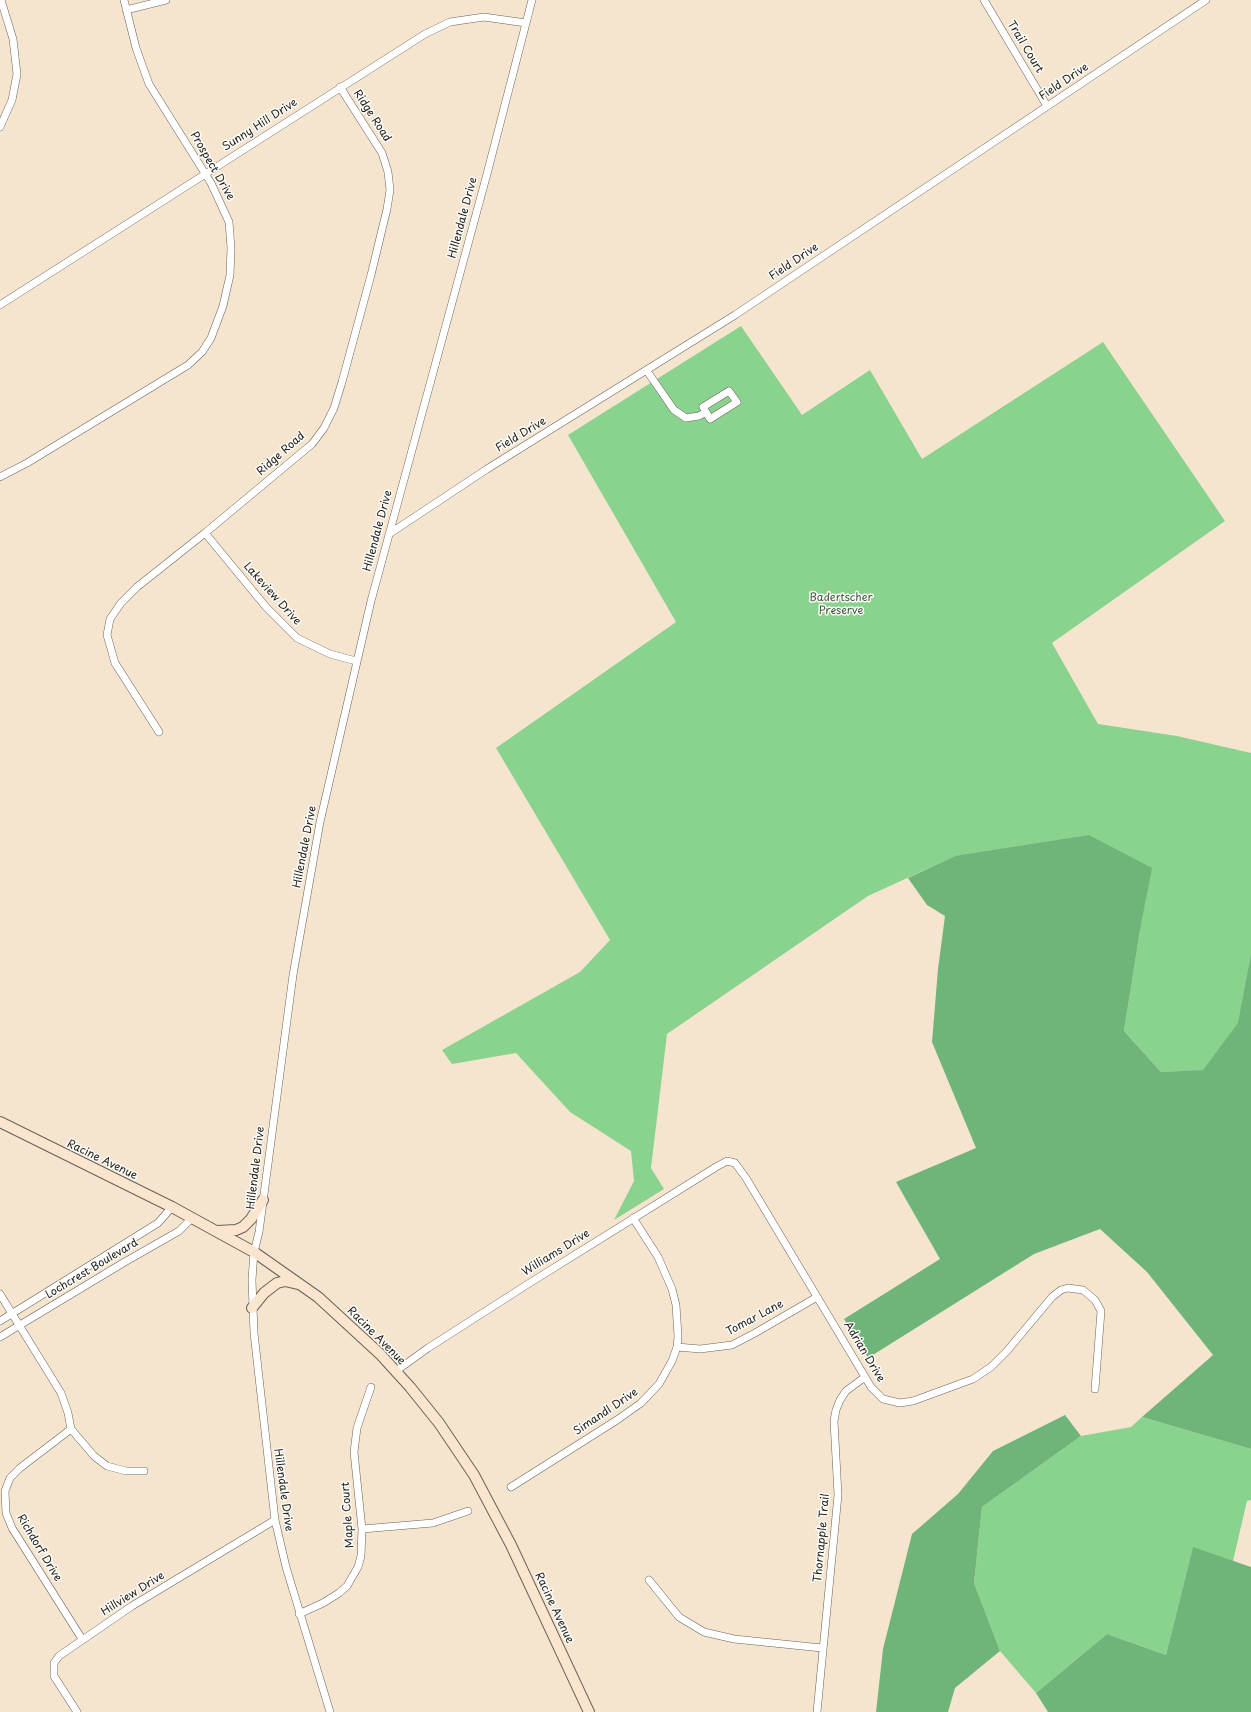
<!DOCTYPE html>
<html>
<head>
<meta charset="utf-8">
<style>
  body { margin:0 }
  canvas { display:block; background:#f5e5ce }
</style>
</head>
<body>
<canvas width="1251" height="1712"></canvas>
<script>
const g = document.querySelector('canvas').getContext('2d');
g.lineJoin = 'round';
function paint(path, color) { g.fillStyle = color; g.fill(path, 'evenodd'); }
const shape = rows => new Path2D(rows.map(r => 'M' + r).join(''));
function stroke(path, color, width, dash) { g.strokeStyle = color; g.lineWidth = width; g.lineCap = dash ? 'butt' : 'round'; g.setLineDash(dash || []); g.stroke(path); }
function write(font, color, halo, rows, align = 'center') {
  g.font = font + ' "Playpen Sans",sans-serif'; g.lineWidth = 3; g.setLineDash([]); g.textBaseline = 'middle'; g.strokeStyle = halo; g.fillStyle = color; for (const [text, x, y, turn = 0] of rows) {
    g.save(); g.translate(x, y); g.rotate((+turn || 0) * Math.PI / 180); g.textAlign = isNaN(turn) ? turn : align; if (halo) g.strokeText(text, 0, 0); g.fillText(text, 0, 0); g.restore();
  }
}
paint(shape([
  [741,326,802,415,870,370,922,459,1103,342,1225,521,1052,643,1098,724,1177,736,1251,753,1251,1069,1161,1072,1124,1031,1140,930,955,856,868,896,667,1034,651,1168,664,1189,614,1220,634,1181,631,1151,570,1112,516,1053,452,1064,442,1050,580,972,610,940,496,748,676,622,568,435],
  [1142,1417,1251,1449,1251,1500,1247,1501,1233,1561,1193,1548,1166,1655,1107,1634,1036,1693,1000,1651,974,1583,982,1507,1081,1436,1131,1427]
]), '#8ad38f');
paint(shape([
  [1089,835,1152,868,1141,924,1124,1031,1161,1072,1203,1070,1238,1023,1251,955,1251,1449,1142,1417,1213,1355,1147,1272,1100,1229,1034,1254,868,1358,844,1319,940,1259,896,1182,976,1148,932,1042,938,969,945,916,927,905,908,878,955,856],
  [1065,1415,1081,1436,982,1507,974,1583,1000,1651,955,1688,948,1712,876,1712,883,1649,912,1534,958,1494,993,1451],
  [1193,1547,1251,1567,1251,1712,1048,1712,1036,1693,1107,1634,1166,1655]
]), '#6fb57a');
const minor = shape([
  [984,0,1047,106],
  [126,10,166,0],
  [0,127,12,100,17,74,13,39,1,0],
  [0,305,425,34,450,22,484,17,526,23],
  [647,371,674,410,686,418,699,416,706,412,703,407,729,391,737,402,710,419,706,412],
  [0,477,27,463,188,365,202,352,211,338,223,306,230,275,231,248,229,222,211,183,149,84,136,48,124,0],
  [205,533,266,607,297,638,330,654,356,661],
  [389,534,487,469,735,315,1206,0],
  [159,732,115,663,107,635,110,619,121,603,137,587,205,533,312,444,324,428,334,408,342,382,371,275,387,209,390,190,388,172,382,153,340,87],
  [0,1294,61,1393,68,1413,71,1429,20,1468,10,1478,5,1491,6,1513,12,1528,82,1639],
  [0,1321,158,1223,172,1207],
  [0,1337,123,1263,179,1231,192,1218],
  [677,1347,700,1349,732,1345,755,1333,817,1297],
  [396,1371,428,1348,528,1284,716,1167,727,1161,735,1163,746,1178,871,1387,883,1399,900,1403,913,1401,973,1379,991,1367,1007,1351,1052,1297,1061,1290,1068,1288,1083,1290,1095,1300,1101,1311,1095,1389],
  [71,1429,94,1456,107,1466,126,1471,144,1471],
  [511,1487,617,1420,641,1403,659,1384,672,1361,677,1347,678,1336,676,1305,672,1289,658,1257,633,1218],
  [362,1529,433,1523,468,1511],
  [649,1580,679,1617,704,1632,734,1639,822,1648],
  [299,1614,323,1603,339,1593,347,1586,358,1567,361,1556,362,1529,354,1452,357,1428,371,1387],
  [77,1712,54,1676,54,1663,59,1656,132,1606,275,1520],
  [330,1712,286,1567,275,1520,254,1333,252,1280,254,1252,259,1232,293,975,320,822,371,601,487,174,532,0],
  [817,1712,838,1495,834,1421,836,1410,840,1400,846,1391,865,1377]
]);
const secondary = shape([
  [0,1122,172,1207,254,1252,318,1297,380,1354,410,1387,439,1423,474,1475,511,1545,589,1712],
  [217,1231,236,1230,243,1227,251,1219,263,1200],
  [252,1308,264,1293,277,1283,285,1281,298,1284]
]);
stroke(minor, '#68625a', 8);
stroke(secondary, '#68625a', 12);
stroke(minor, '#fff', 7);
stroke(secondary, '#fce5cf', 10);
write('11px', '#1c1c1c', '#fdfcf7', [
  ["Trail Court",1025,47,59],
  ["Field Drive",1064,82,-34],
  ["Ridge Road",372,116,57],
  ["Sunny Hill Drive",260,125,-33],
  ["Prospect Drive",212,166,60],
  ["Hillendale Drive",463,218,-75],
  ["Field Drive",794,262,-34],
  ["Field Drive",521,435,-31],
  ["Ridge Road",281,454,-41],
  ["Hillendale Drive",378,531,-75],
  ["Lakeview Drive",272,594,48],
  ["Hillendale Drive",305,847,-79],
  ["Racine Avenue",102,1160,26],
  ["Hillendale Drive",256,1168,-83],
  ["Williams Drive",556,1253,-32],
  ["Lochcrest Boulevard",92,1269,-31],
  ["Tomar Lane",755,1318,-28],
  ["Racine Avenue",376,1336,45],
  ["Adrian Drive",864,1352,59],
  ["Simandl Drive",606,1412,-34],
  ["Hillendale Drive",283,1490,82],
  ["Maple Court",348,1515,-94],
  ["Thornapple Trail",822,1538,-85],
  ["Richdorf Drive",39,1548,59],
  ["Hillview Drive",133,1594,-32],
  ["Racine Avenue",554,1608,65]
]);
write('11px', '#425c44', '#fdfcf7', [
  ["Badertscher",841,598],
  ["Preserve",841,611]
]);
</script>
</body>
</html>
